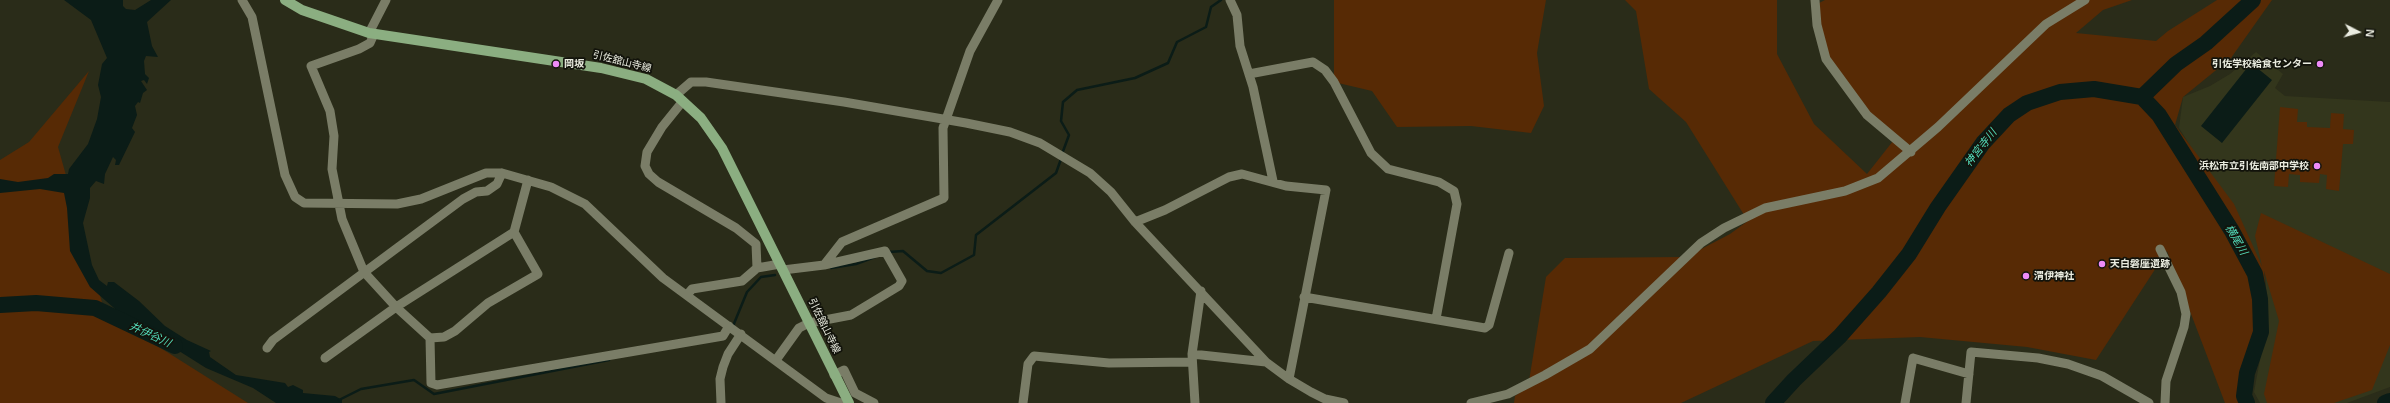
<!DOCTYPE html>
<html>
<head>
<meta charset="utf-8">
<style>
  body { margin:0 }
  #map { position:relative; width:2390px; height:403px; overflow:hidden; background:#2a2c19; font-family:Helvetica,sans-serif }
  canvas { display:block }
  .north { position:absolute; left:2338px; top:12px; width:40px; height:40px; -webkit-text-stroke:3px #12130b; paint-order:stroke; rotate:96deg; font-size:11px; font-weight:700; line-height:16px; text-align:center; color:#eaece0 }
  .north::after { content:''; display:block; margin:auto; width:14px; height:18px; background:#eaece0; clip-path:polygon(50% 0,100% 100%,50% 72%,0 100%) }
</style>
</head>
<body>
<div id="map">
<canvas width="2390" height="403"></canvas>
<div class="north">N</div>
</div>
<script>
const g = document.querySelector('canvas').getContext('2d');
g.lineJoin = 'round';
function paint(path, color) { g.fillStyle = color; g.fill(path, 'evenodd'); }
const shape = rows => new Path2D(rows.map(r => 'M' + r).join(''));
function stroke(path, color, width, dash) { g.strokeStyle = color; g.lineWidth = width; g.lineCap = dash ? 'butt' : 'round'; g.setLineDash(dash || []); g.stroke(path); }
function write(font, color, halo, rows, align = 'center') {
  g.font = font + ' Helvetica,"Noto Sans JP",sans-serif'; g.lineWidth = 3.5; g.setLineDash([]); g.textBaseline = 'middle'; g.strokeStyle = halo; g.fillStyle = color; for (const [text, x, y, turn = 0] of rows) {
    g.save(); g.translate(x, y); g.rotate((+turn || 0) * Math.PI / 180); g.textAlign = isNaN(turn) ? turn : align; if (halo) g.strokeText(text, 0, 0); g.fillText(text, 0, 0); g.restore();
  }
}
paint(shape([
  [2256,52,2283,74,2275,88,2285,96,2390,102,2390,387,2347,403,2260,403,2254,392,2268,317,2265,272,2233,214,2179,128,2183,97,2210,86,2230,74]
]), '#33361c');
paint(shape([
  [1334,0,1546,0,1537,53,1544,106,1531,133,1471,126,1397,127,1372,91,1334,82],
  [1625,0,1777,0,1777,54,1814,124,1867,174,1893,141,1864,111,1826,59,1815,5,1825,0,2132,0,2103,10,2076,33,2156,41,2168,31,2217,0,2272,0,2231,58,2183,97,2175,125,2234,204,2262,266,2255,236,2261,213,2390,274,2390,345,2372,390,2334,403,2267,403,2264,394,2279,321,2264,271,2268,317,2248,403,2225,403,2167,251,2096,360,2027,347,1920,337,1813,341,1681,403,1514,403,1515,396,1528,387,1546,277,1565,258,1686,257,1730,234,1756,215,1746,218,1686,122,1649,89,1636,11],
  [89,71,58,147,105,313,248,403,0,403,0,160,29,142],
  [2280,107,2298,109,2297,122,2307,122,2307,127,2330,128,2331,113,2344,114,2343,129,2354,130,2353,144,2343,144,2339,191,2326,189,2327,175,2320,174,2319,183,2300,182,2300,175,2289,174,2288,187,2274,186]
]), '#572a05');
paint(shape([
  [64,0,123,0,123,6,126,9,135,10,151,0,171,0,147,22,152,46,158,57,146,56,144,61,145,74,149,78,147,84,144,80,141,81,147,90,143,93,140,103,138,102,135,106,137,115,132,128,135,132,119,165,115,165,116,160,113,157,105,174,104,184,96,181,90,188,90,198,83,223,92,265,99,280,107,286,108,282,114,282,139,301,165,326,187,340,211,351,209,352,210,357,236,375,285,383,288,387,293,385,303,390,303,393,335,396,342,400,342,403,276,403,253,388,206,368,122,315,90,287,70,251,67,208,64,193,40,189,0,193,0,179,18,182,48,178,54,174,68,174,69,169,88,144,97,119,101,97,98,85,102,64,107,58,91,20],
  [2251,63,2272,80,2222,143,2201,126]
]), '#0b1c17');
stroke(shape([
  [1062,154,1069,135,1061,121,1063,102,1077,90,1135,78,1168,63,1177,42,1206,27,1211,7,1221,0],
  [889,252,903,251,927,271,941,273,974,255,976,235,1056,173,1061,159],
  [831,268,856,264,875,257],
  [733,326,747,292,761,277,775,275],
  [339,400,361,389,414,380,434,394,609,360]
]), '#0b1c17', 2.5);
stroke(shape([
  [2142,97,2159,115,2232,231,2255,274,2260,299,2261,332,2247,373,2244,396,2247,403],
  [0,305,36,303,95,308,175,346],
  [1773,403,1794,380,1840,336,1879,292,1909,254,1938,207,1983,143,2009,115,2027,103,2060,92,2094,89,2142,97,2176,64,2206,43,2253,0],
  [2385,403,2390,401]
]), '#0b1c17', 16);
stroke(shape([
  [242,0,252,17,285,175,295,197,304,203,397,204,421,199,486,173,502,173,551,187,585,204,663,278,826,398,841,403],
  [1230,0,1237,15,1240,46,1253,87,1273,181],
  [1815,0,1817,25,1826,59,1867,115,1911,152],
  [369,33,386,0],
  [374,34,370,43,359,49,311,66,330,111,334,136,332,169,342,219,364,272,396,307,430,338,431,383,437,385,723,336,729,326],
  [1249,74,1313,62,1325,70,1334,82,1371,153,1388,169,1439,182,1454,191,1457,204,1436,319],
  [676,95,691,82,706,82,844,102,966,123,1010,132,1040,143,1090,173,1111,192,1135,222,1266,362,1289,379,1311,392,1325,399,1344,403],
  [683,101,662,127,647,152,645,166,649,174,658,182,736,228,756,244,757,268,780,264],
  [1135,222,1165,210,1229,177,1242,174,1286,186,1326,190,1289,379],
  [2160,249,2181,292,2186,314,2184,327,2166,381,2165,403],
  [783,270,824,265,842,242,944,198,943,128,970,51,998,0],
  [687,295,692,289,742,281,757,268],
  [1304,297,1485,328,1489,325,1509,253],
  [430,338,444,337,455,331,488,303,538,274,514,232],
  [267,348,273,340,463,199,476,192,487,191,497,184,502,173],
  [1192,354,1266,362],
  [325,358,396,307,514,232,528,180],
  [776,360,799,328,809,323,851,315,899,286,902,281,885,251,824,265],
  [834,375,844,370,855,393,874,403],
  [721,403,720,379,723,367,728,354,741,334],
  [1023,403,1028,364,1034,356,1109,363,1192,362],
  [1195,403,1192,354,1201,291],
  [1471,403,1508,394,1545,375,1590,349,1701,243,1724,228,1765,208,1845,191,1878,178,1938,127,2046,24,2085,0],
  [1905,403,1913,358,1969,374],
  [1966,403,1971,352,2038,358,2068,364,2102,376,2149,403]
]), '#7a7d67', 9);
stroke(shape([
  [285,0,302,10,369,33,601,68,646,79,676,95,701,118,722,148,849,403]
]), '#8bae81', 10);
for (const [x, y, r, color] of [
  [556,64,4,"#ee8bf8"],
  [2320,64,4,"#ee8bf8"],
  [2317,166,4,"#ee8bf8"],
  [2102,264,4,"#ee8bf8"],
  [2026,276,4,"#ee8bf8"]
]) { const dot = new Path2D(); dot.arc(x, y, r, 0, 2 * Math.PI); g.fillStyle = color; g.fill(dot); stroke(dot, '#12130b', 1.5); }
write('10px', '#eaece0', '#12130b', [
  ["引佐舘山寺線",622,62,14],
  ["引佐舘山寺線",824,326,64]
]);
write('bold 10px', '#eaece0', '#12130b', [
  ["岡坂",564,64],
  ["引佐学校給食センター",2312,64,"right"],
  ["浜松市立引佐南部中学校",2309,166,"right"],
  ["天白磐座遺跡",2110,264],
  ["渭伊神社",2034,276]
], 'left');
write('italic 11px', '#53d9b8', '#12130b', [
  ["神宮寺川",1981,148,-52],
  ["横尾川",2236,240,60],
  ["井伊谷川",150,335,25]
]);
</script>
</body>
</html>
